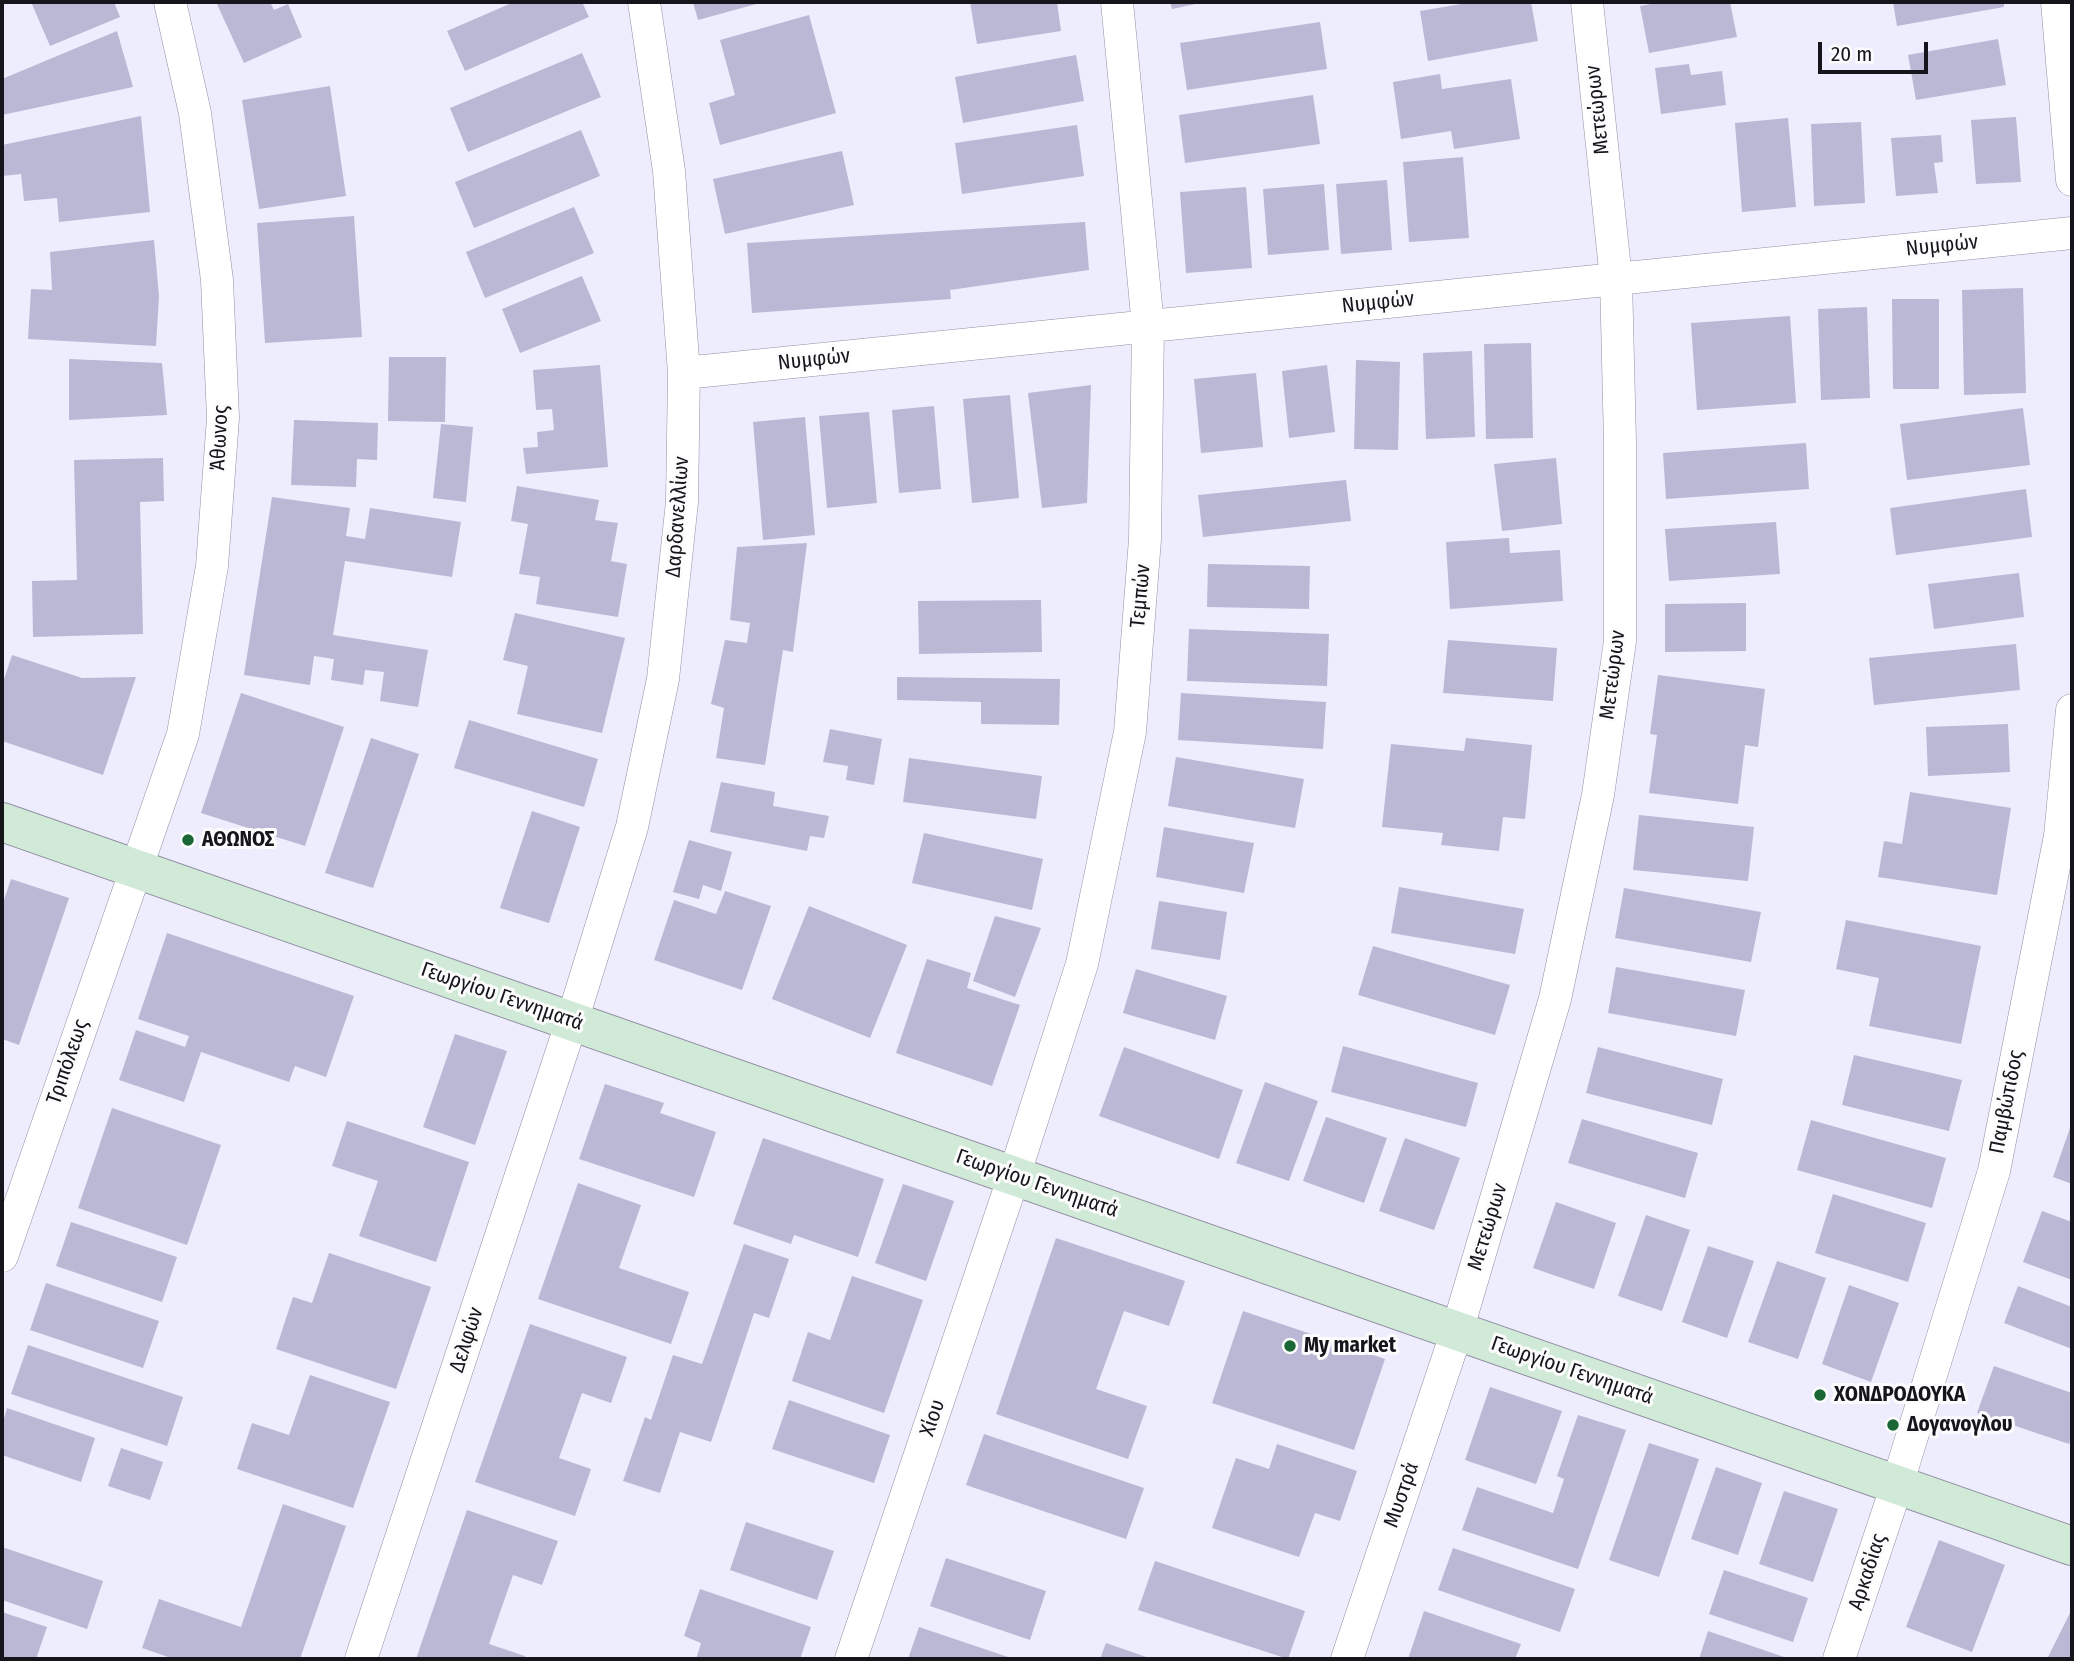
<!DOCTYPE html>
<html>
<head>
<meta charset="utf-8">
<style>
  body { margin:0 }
  #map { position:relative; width:2074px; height:1661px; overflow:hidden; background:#eeedfe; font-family:"Fira Sans Condensed",sans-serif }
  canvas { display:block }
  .frame { position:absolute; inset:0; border:4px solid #16151c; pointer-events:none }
  .scale { position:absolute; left:1818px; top:42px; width:110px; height:32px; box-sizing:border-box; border:4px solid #16151c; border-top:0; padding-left:9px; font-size:21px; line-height:24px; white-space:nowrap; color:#16151c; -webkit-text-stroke:5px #fcfcfc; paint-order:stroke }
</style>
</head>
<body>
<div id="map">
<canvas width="2074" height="1661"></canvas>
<div class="frame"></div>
<div class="scale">20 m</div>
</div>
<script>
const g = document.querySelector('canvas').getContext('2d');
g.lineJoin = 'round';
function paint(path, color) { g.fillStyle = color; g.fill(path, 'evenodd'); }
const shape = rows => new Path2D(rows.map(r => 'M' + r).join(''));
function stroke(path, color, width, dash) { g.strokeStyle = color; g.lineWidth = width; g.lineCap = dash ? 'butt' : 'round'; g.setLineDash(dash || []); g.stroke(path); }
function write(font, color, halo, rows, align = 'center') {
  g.font = font + ' "Fira Sans Condensed",sans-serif'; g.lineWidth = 6; g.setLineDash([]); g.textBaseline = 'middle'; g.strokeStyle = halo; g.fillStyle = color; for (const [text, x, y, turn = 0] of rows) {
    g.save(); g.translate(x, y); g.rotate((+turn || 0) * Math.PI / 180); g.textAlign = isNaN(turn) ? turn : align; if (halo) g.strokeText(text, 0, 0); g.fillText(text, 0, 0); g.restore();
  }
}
paint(shape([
  [31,2,114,2,120,17,50,46],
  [216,2,270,2,274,10,288,4,302,37,244,63],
  [514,2,582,2,589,17,465,71,447,31],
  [693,2,760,2,760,3,698,20],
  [970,2,1057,2,1061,31,977,44],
  [1170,2,1200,2,1200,3,1172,9],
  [1473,2,1531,2,1538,41,1428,61,1420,11],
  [1661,2,1730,2,1737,37,1649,53,1640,6],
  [1893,2,2004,2,2004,7,1897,26],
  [809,15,836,113,720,145,709,103,735,95,720,40],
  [1320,22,1327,69,1187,90,1180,43],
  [117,31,133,87,2,115,2,79],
  [1998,39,2006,85,1916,100,1908,55],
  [582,53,601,97,468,152,450,108],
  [1076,55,1084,101,963,123,955,77],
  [1689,64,1691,75,1722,71,1726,105,1661,114,1655,68],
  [1440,74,1442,89,1511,79,1520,139,1454,149,1451,131,1401,139,1393,82],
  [330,86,346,196,259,209,242,100],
  [1313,95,1320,144,1185,163,1179,115],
  [141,116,150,212,59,222,57,198,24,201,21,174,2,176,2,145],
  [2016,117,2021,182,1976,184,1971,120],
  [1788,118,1796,207,1742,212,1735,123],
  [1861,122,1865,203,1814,206,1811,124],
  [1077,125,1084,176,962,194,955,143],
  [581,130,600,176,474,228,455,182],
  [1941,135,1943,162,1934,163,1938,193,1896,196,1891,138],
  [842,151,854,205,725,234,713,179],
  [1463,157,1469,238,1409,242,1403,162],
  [1387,180,1392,250,1341,254,1336,184],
  [1324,184,1329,250,1268,255,1263,189],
  [1246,187,1252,268,1186,273,1180,192],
  [574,207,594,253,485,298,466,252],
  [354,216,362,337,265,343,257,223],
  [1085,222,1089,270,950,290,951,299,752,313,747,243],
  [154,240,159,296,156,346,28,339,31,289,52,290,50,252],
  [582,276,601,321,520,353,502,309],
  [2023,288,2026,393,1964,395,1962,290],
  [1892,299,1939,299,1939,389,1893,389],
  [1867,307,1870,398,1821,400,1818,309],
  [1790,316,1796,403,1697,410,1691,323],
  [1531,343,1533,438,1486,439,1484,344],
  [1472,351,1475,437,1426,439,1423,353],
  [389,357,446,357,445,422,388,421],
  [69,359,162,363,167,415,69,420],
  [1356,360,1400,362,1398,450,1354,449],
  [600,365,608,467,526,474,523,448,538,447,537,432,554,430,552,409,536,410,533,370],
  [1327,365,1335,432,1289,438,1282,371],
  [1256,373,1263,447,1201,453,1194,379],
  [1091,385,1087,503,1042,508,1028,393],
  [1010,395,1019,498,972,503,963,399],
  [934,406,941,489,899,493,892,410],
  [2023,408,2030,465,1907,480,1900,424],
  [869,412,877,503,827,508,819,416],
  [805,417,815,535,763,540,753,422],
  [294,420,378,423,377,460,357,459,356,487,291,485],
  [441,424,473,427,466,502,433,498],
  [1806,443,1809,489,1666,499,1663,453],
  [163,458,164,501,140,502,143,634,33,637,32,581,77,580,74,460],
  [1556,458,1562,524,1502,531,1494,464],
  [1346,480,1351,521,1203,537,1198,495],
  [517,486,599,500,595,520,618,523,611,561,627,564,618,617,536,604,540,577,519,574,528,524,511,521],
  [2026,489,2032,537,1896,555,1890,508],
  [272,497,350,508,346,536,365,539,370,508,461,522,452,577,345,561,333,635,428,650,418,707,380,701,384,672,365,670,363,685,331,680,334,659,314,656,310,685,244,675],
  [1776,522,1780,574,1669,581,1665,529],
  [1509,538,1510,553,1560,550,1563,601,1450,609,1446,542],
  [807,543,793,652,783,650,765,765,716,758,724,708,711,704,725,640,747,643,750,623,730,620,737,547],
  [1208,564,1310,566,1309,609,1207,607],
  [2019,573,2024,617,1934,629,1928,584],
  [1041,600,1042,652,919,654,918,601],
  [1746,603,1746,651,1665,652,1665,604],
  [515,613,625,638,602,733,517,714,528,666,503,660],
  [1189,629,1329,634,1327,686,1187,681],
  [1448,640,1557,648,1553,701,1443,693],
  [2016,644,2020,690,1874,705,1869,658],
  [12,655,82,678,136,677,103,775,2,741,2,685],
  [1658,675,1765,689,1758,747,1745,745,1738,804,1649,793,1657,735,1650,734],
  [897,677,1060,679,1059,725,981,724,981,702,897,700],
  [241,693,344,727,305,846,201,813],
  [1181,693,1326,702,1323,749,1178,740],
  [469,720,598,759,584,807,454,768],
  [2008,724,2010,772,1928,776,1926,727],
  [830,729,882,739,874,785,846,780,848,766,823,762],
  [371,738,419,754,373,888,325,873],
  [1466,738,1532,745,1525,819,1503,817,1499,851,1441,845,1443,833,1382,827,1391,744,1464,751],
  [1176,757,1304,779,1295,828,1168,806],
  [909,758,1042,776,1036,819,903,802],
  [721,782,775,792,773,806,829,816,824,838,810,836,807,851,710,832],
  [1910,792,2011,808,1997,895,1878,877,1884,841,1902,844],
  [532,811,580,827,549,923,500,908],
  [1639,815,1754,827,1748,881,1633,870],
  [1164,827,1254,843,1244,893,1156,877],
  [924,833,1043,859,1032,910,912,883],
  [689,840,732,852,721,891,703,885,699,899,673,892],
  [11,879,69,898,19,1045,2,1039,2,906],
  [1399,887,1524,909,1515,954,1391,933],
  [1624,888,1761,912,1751,962,1615,938],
  [725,891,771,906,742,990,654,960,674,900,716,914],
  [1159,901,1227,912,1220,960,1151,949],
  [809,906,907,945,870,1038,772,999],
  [995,916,1041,928,1015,997,973,981],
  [1846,920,1981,946,1961,1044,1869,1026,1879,978,1836,969],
  [167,933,354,996,326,1077,295,1066,289,1082,201,1052,184,1102,119,1080,136,1030,185,1047,189,1036,138,1019],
  [1373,946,1510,985,1495,1035,1358,995],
  [927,959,971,973,967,988,1020,1005,992,1086,896,1053],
  [1616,967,1745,990,1736,1036,1608,1013],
  [1136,969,1227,996,1215,1040,1123,1013],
  [455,1034,507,1051,475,1145,423,1127],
  [1343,1046,1478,1083,1466,1127,1331,1092],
  [1124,1047,1243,1090,1219,1159,1099,1116],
  [1598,1047,1723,1079,1712,1125,1586,1093],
  [1854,1055,1962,1080,1949,1131,1842,1105],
  [1265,1082,1318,1101,1289,1181,1236,1163],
  [605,1084,664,1103,660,1113,716,1132,694,1197,579,1159],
  [112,1108,221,1145,187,1245,78,1208],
  [1326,1117,1387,1138,1364,1203,1303,1181],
  [1582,1119,1698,1153,1685,1198,1568,1163],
  [1811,1120,1946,1158,1932,1208,1797,1170],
  [347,1121,469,1162,436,1262,359,1236,378,1181,332,1166],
  [2072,1122,2072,1184,2053,1177],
  [763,1138,884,1179,858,1257,794,1235,791,1244,733,1224],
  [1405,1138,1460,1158,1434,1230,1379,1211],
  [578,1183,641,1205,619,1268,689,1292,671,1344,538,1299],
  [903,1184,954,1201,926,1281,875,1263],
  [1833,1194,1926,1223,1908,1282,1815,1253],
  [1556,1202,1616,1223,1594,1289,1533,1268],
  [2042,1211,2072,1222,2072,1280,2023,1262],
  [1646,1215,1690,1230,1662,1311,1618,1296],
  [71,1222,177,1257,162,1302,56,1266],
  [1056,1238,1185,1281,1169,1326,1124,1311,1096,1389,1147,1406,1128,1459,996,1414],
  [744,1244,789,1259,769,1318,754,1313,711,1442,680,1432,660,1493,623,1481,645,1417,651,1420,673,1355,702,1364],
  [1708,1246,1754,1261,1727,1338,1682,1322],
  [329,1253,431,1287,396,1389,276,1349,293,1297,312,1303],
  [1777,1261,1826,1278,1798,1359,1748,1342],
  [852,1276,923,1300,884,1413,792,1381,808,1332,830,1340],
  [46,1283,159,1321,143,1368,30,1330],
  [1849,1285,1899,1303,1871,1382,1822,1364],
  [2018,1286,2072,1307,2072,1349,2004,1323],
  [1243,1311,1385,1359,1354,1450,1212,1403],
  [530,1324,627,1357,611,1403,582,1393,559,1458,591,1469,575,1516,475,1482],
  [28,1345,183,1397,167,1446,11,1394],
  [1994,1366,2072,1393,2072,1434,2069,1444,1977,1413],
  [310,1375,390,1402,353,1508,237,1469,252,1423,289,1435],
  [1490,1387,1562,1411,1536,1484,1465,1460],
  [789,1400,890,1435,874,1483,772,1449],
  [7,1408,95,1438,81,1482,2,1455,2,1425],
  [1578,1415,1626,1430,1578,1569,1462,1530,1477,1487,1553,1513,1564,1479,1557,1476],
  [984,1434,1144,1488,1126,1539,966,1485],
  [1649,1443,1699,1459,1659,1577,1609,1560],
  [1277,1444,1357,1471,1340,1521,1315,1513,1299,1557,1212,1528,1236,1458,1269,1469],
  [121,1448,163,1462,150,1500,108,1486],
  [1716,1467,1762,1483,1738,1555,1691,1539],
  [1784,1491,1838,1509,1813,1582,1759,1564],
  [283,1504,346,1526,300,1659,174,1659,142,1648,159,1599,241,1627],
  [467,1510,558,1541,542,1585,513,1575,489,1644,525,1656,524,1659,416,1659],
  [746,1522,834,1551,817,1600,730,1570],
  [1939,1540,2005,1565,1972,1652,1906,1627],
  [2,1547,103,1581,87,1629,2,1600],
  [1453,1548,1575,1589,1560,1632,1438,1590],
  [946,1558,1046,1591,1030,1640,930,1606],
  [1155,1561,1305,1611,1288,1659,1138,1610],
  [1724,1570,1808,1598,1793,1642,1709,1614],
  [700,1589,811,1627,800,1659,696,1659,701,1643,684,1636],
  [2072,1609,2072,1659,2047,1659],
  [1424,1611,1521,1644,1515,1659,1408,1659],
  [2,1612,47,1627,36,1659,2,1659],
  [919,1627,1014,1659,908,1659],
  [1708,1631,1790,1659,1699,1659],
  [1106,1643,1152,1659,1100,1659]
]), '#bab8d5');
const street = shape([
  [2057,2,2072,180],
  [684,373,2072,233],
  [2,1256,183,734,212,566,223,418,217,280,195,113,170,2],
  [361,1659,572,1021,632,827,663,679,682,502,684,373,669,171,644,2],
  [851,1659,1014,1176,1082,964,1130,732,1145,539,1148,326,1117,2],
  [1347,1659,1457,1331,1555,999,1598,795,1620,641,1620,442,1616,279,1587,2],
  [1839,1659,1897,1485,1994,1171,2060,836,2072,710]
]);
const secondary = shape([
  [2,822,2072,1546]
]);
stroke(street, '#9290a3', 33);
stroke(secondary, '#9290a3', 40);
stroke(street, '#fff', 32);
stroke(secondary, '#d0ead7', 38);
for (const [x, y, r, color] of [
  [188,840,7,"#1a6634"],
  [1290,1346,7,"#1a6634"],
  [1820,1395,7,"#1a6634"],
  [1893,1425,7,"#1a6634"]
]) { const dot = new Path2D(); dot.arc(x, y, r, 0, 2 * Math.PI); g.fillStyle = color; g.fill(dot); stroke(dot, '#fcfcfc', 2.5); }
write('21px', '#16151c', '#fcfcfc', [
  ["Μετεώρων",1598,110,-96],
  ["Νυμφών",1942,246,-6],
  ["Νυμφών",1378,303,-6],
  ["Νυμφών",814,360,-6],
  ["Άθωνος",220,438,-87],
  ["Δαρδανελλίων",678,517,-86],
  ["Τεμπών",1141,596,-85],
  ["Μετεώρων",1613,675,-83],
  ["Γεωργίου Γεννηματά",502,997,19],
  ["Τριπόλεως",68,1062,-71],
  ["Παμβώτιδος",2007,1102,-79],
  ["Γεωργίου Γεννηματά",1037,1184,19],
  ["Μετεώρων",1488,1227,-73],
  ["Δελφών",467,1340,-72],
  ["Γεωργίου Γεννηματά",1572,1371,19],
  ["Χίου",933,1418,-71],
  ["Μυστρά",1402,1495,-71],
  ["Αρκαδίας",1868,1572,-72]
]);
write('bold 21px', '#16151c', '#fcfcfc', [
  ["ΑΘΩΝΟΣ",202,840],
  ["My market",1304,1346],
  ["ΧΟΝΔΡΟΔΟΥΚΑ",1834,1395],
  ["Δογανογλου",1907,1425]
], 'left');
</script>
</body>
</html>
